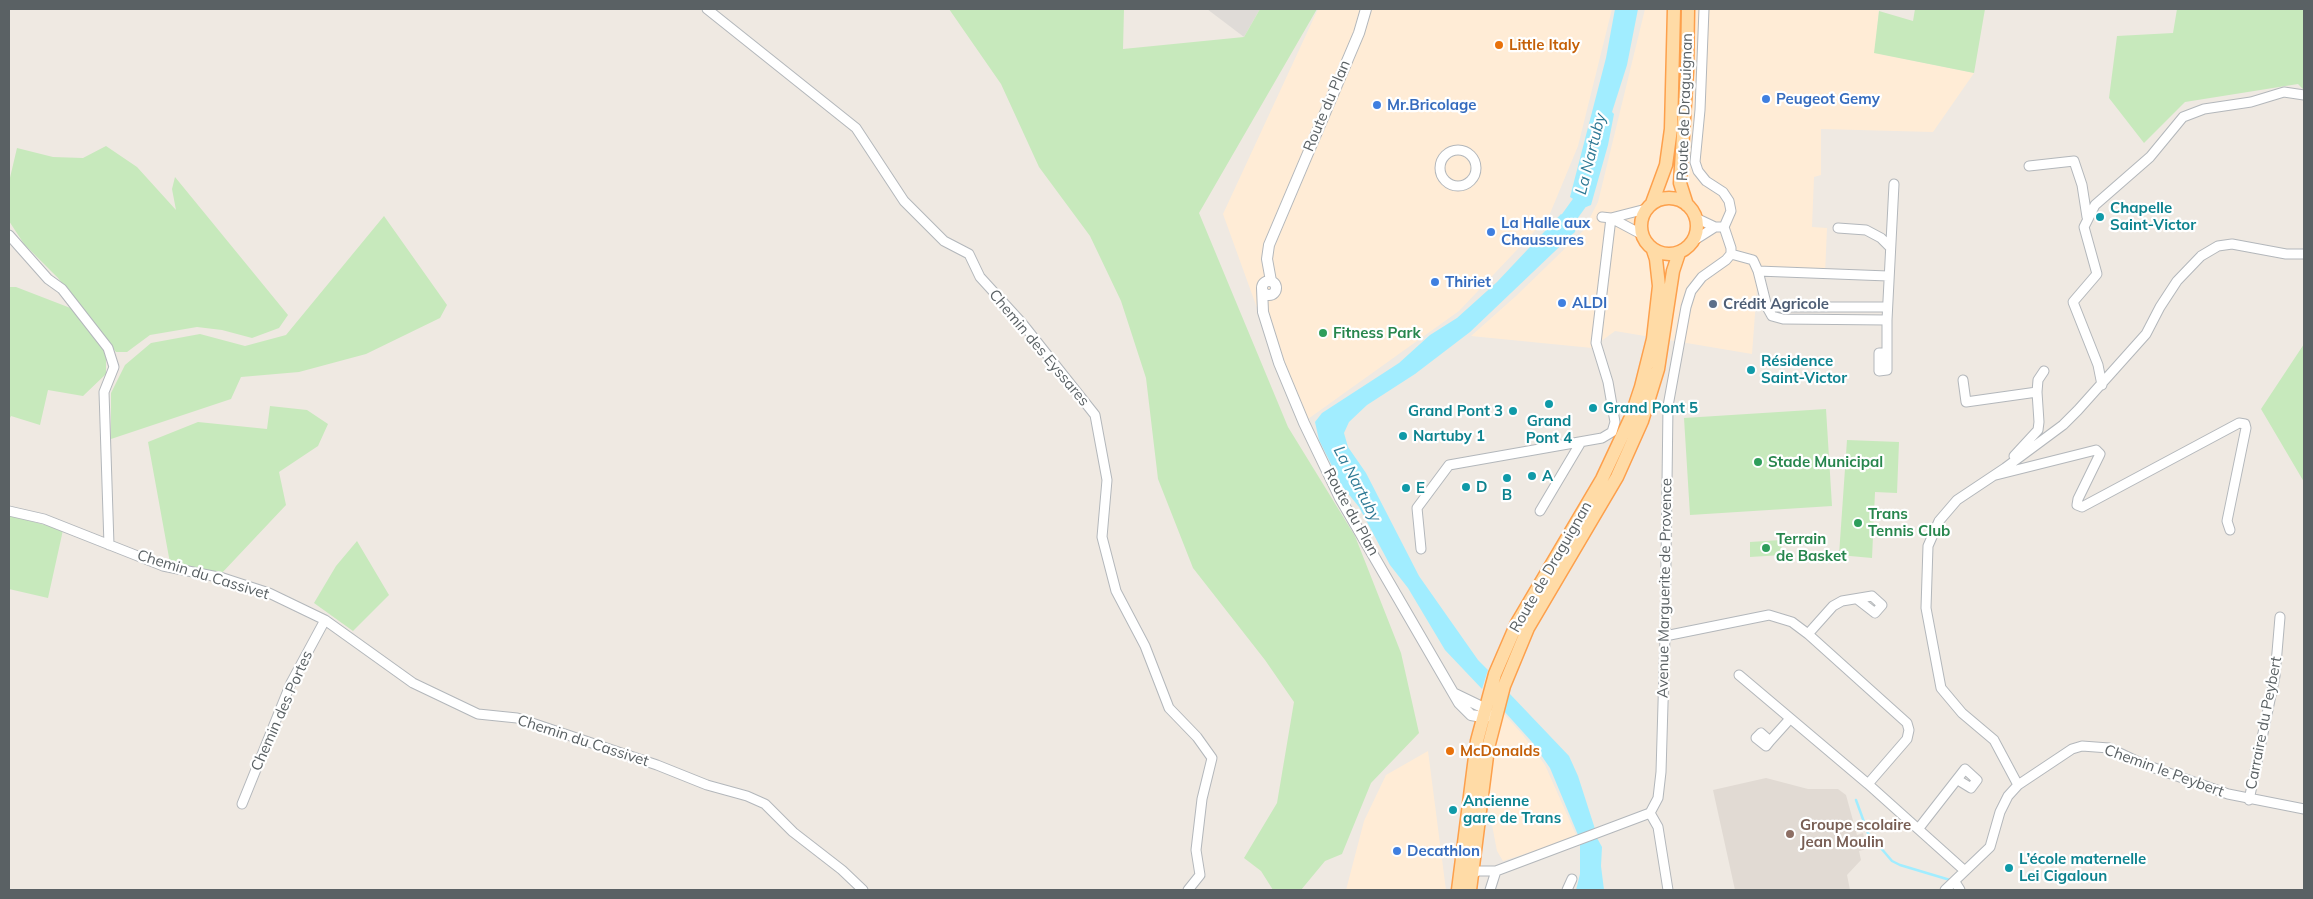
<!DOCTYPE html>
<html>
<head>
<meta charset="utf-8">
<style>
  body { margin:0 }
  #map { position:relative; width:2313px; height:899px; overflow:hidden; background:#efe9e2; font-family:Mulish,sans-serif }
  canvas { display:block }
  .frame { position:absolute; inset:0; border:10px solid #5a6164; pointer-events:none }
</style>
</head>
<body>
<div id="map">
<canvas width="2313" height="899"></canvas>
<div class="frame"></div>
</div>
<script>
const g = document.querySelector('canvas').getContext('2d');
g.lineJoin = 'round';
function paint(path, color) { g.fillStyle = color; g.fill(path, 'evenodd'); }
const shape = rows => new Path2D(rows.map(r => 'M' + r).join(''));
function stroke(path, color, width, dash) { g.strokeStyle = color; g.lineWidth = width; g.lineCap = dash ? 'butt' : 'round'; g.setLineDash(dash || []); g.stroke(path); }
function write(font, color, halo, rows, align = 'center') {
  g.font = font + ' Mulish,sans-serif'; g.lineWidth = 4.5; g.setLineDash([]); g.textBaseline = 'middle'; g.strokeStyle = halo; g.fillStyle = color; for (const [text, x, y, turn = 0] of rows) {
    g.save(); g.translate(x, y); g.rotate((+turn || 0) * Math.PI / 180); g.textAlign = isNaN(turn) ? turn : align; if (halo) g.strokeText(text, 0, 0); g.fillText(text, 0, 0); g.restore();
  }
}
paint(shape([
  [1318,9,1612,9,1578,146,1549,216,1459,311,1308,419,1261,319,1223,214],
  [1645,9,1879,9,1875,53,1974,73,1933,132,1821,129,1821,175,1814,177,1812,227,1827,228,1825,274,1758,274,1752,354,1615,331,1592,348,1471,336,1516,296,1583,231,1598,202],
  [1503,713,1523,735,1545,765,1577,837,1503,861,1497,851,1487,799,1491,763],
  [1428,751,1446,890,1346,890,1364,821,1386,775]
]), '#ffecd6');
paint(shape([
  [1207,9,1260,9,1244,37]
]), '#dfdbd7');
paint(shape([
  [1766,778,1808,789,1838,789,1846,795,1857,835,1863,833,1867,849,1859,851,1861,860,1847,875,1850,890,1735,890,1713,790]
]), '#e1dad3');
paint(shape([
  [949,9,1124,9,1123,49,1244,37,1260,9,1317,9,1199,213,1288,427,1355,536,1401,653,1419,733,1371,783,1342,854,1325,861,1301,890,1273,890,1261,871,1244,858,1277,803,1294,702,1265,660,1193,568,1158,479,1146,378,1121,301,1090,236,1039,167,1001,84],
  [1915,9,1985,9,1974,73,1874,53,1879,11,1913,21],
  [2177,9,2304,9,2304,90,2298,84,2185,102,2144,143,2109,98,2117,36,2173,33],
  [106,146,137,167,176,210,172,189,175,177,288,315,279,328,252,338,222,330,197,327,150,335,127,352,116,352,58,278,24,244,9,221,9,182,17,148,53,157,83,158],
  [384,216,447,305,440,318,366,354,299,372,241,377,231,399,111,439,111,393,125,365,151,343,200,334,245,346,286,335],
  [9,287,16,287,73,309,106,352,106,374,83,396,48,390,40,425,11,416,9,420],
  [2304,344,2304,482,2261,409],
  [270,406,307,410,328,424,318,446,279,472,286,505,220,575,170,563,148,442,198,422,267,429],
  [1826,409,1832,506,1690,515,1684,418],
  [1847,440,1899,442,1897,493,1875,492,1872,558,1839,555],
  [9,515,63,530,48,598,9,589],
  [1781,540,1782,555,1750,557,1750,542],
  [357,541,389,595,353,631,314,603,336,566]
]), '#c7e9bc');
paint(shape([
  [1615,9,1638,9,1627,65,1612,112,1614,114,1608,145,1591,205,1586,207,1570,197,1606,58],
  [1561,214,1576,223,1575,232,1470,332,1415,374,1367,405,1349,422,1344,433,1348,447,1366,473,1419,576,1478,660,1488,670,1482,689,1445,650,1408,588,1390,565,1359,507,1342,486,1319,440,1315,422,1322,413,1399,363,1430,335,1457,318,1497,282],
  [1509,693,1569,756,1578,776,1595,829,1578,835,1550,768,1532,742,1503,710],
  [1597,838,1602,847,1601,866,1604,890,1576,890,1580,874,1580,844]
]), '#a1edff');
stroke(shape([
  [1856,800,1868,833,1892,861,1900,865,1950,880]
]), '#a1edff', 2.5);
stroke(shape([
  [1557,234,1580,202,1585,185]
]), '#a1edff', 15);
const minor = shape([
  [707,9,856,128,904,201,944,241,969,254,980,277,1022,323,1095,415,1107,480,1102,537,1116,591,1145,646,1169,708,1197,737,1212,758,1202,799,1196,850,1200,875,1188,890],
  [1704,9,1700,110,1695,162,1698,171,1706,181,1723,192,1729,201,1731,211,1724,227],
  '1440 168a18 18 0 1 1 36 0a18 18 0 1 1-36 0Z',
  [2029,166,2074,161,2082,185,2087,217],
  [1602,217,1611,218,1646,209],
  [1611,218,1641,234],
  [1838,228,1866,230,1881,238,1890,247],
  [9,235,48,279,62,289,108,348,114,367,104,392,109,545],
  [1693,241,1715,227],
  [1731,254,1753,260,1758,271,1767,307,1772,316,1783,319,1887,320,1887,370,1879,371,1879,353,1887,353],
  [1758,271,1888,276],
  [1767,307,1887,307],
  [1887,320,1894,184],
  [1963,380,1966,402,2037,392,2039,422,2038,430,2014,456],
  [2102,385,2098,365,2073,302,2097,274,2084,227,2095,205,2150,157,2183,117,2204,109,2251,102,2284,92,2304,95],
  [2037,392,2038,380,2044,371],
  [1996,475,2096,450,2100,454,2078,499,2077,505,2082,507,2239,423,2245,424,2246,428,2227,521,2230,530],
  [9,511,44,519,163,566,223,578,269,593,325,620,413,683,478,714,517,718,657,765,707,785,747,796,765,804,793,832,842,870,863,890],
  [1540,511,1581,442],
  [1421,549,1417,508,1449,465,1602,438,1612,432,1615,422,1608,382,1596,343,1611,218],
  [1808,634,1833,606,1842,601,1872,596,1882,605,1875,613,1857,599],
  [1665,636,1769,615,1792,622,1808,634,1907,723,1909,730,1907,739,1868,784,1965,871],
  [1739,675,1868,784],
  [1770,741,1761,733,1756,738,1766,746,1770,741,1788,721,1790,718],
  [2018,785,1994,740,1962,713,1941,688,1926,608,1928,546,1939,521,1957,500,2005,468,2063,425,2078,410,2146,334,2160,307,2177,281,2201,256,2218,246,2232,244,2286,254,2304,254],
  [2249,800,2275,676,2280,617],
  [242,804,291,683,325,620],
  [1650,813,1658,827,1668,890],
  [1919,828,1965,769,1977,780,1971,788,1958,780],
  [1473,874,1478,871,1496,871,1650,813,1658,798,1661,772,1665,636,1668,406,1686,307,1691,291,1702,277,1726,260,1731,254,1731,248,1724,227,1715,227,1696,218],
  [1955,882,1960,890],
  [1490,890,1496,871],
  [1567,890,1572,879],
  [1945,890,1990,847,2000,812,2008,796,2018,785,2072,749,2082,746,2109,748,2143,764,2228,794,2304,809]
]);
const tertiary = shape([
  [1271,281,1267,259,1269,245,1359,33,1366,9],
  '1262 288a7 7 0 1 1 14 0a7 7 0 1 1-14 0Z',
  [1262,288,1263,312,1279,363,1304,423,1340,498,1459,703,1471,715,1482,717,1488,716],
  [1455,694,1484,708,1488,714]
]);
const primary = shape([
  '1641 226a28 28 0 1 1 56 0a28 28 0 1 1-56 0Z',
  [1652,203,1666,165,1671,129,1674,9],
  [1687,205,1680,183,1687,71,1688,9],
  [1458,890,1477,741,1495,674,1517,623,1602,479,1631,417,1641,387,1653,339,1659,286,1656,259,1653,250],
  [1470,890,1488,748,1504,686,1528,628,1617,477,1642,421,1658,369,1673,271,1679,253]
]);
stroke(minor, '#b3b7bb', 11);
stroke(tertiary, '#b3b7bb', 12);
stroke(primary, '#fda04c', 15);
stroke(minor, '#fff', 9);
stroke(tertiary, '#fff', 10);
stroke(primary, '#ffdba6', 12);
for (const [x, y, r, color] of [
  [1499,45,5,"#e8710a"],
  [1766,99,5,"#3f7fe0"],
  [1377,105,5,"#3f7fe0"],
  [2100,217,5,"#0f9aa8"],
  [1491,232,5,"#3f7fe0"],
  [1435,282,5,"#3f7fe0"],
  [1562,303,5,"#3f7fe0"],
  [1713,304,5,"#5c6f8a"],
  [1323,333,5,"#2e9e5b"],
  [1751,370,5,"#0f9aa8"],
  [1549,404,5,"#0f9aa8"],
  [1593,408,5,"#0f9aa8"],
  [1513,411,5,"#0f9aa8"],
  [1403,436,5,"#0f9aa8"],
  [1758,462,5,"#2e9e5b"],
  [1532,476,5,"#0f9aa8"],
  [1507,478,5,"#0f9aa8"],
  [1466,487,5,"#0f9aa8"],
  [1406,488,5,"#0f9aa8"],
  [1858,523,5,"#2e9e5b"],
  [1766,548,5,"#2e9e5b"],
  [1450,751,5,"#e8710a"],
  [1453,810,5,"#0f9aa8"],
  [1790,834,5,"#8d6e63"],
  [1397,851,5,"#3f7fe0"],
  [2009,868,5,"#0f9aa8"]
]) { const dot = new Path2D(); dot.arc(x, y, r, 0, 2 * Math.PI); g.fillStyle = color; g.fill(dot); stroke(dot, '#fff', 2); }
write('bold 15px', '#c56008', '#fff', [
  ["Little Italy",1509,45],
  ["McDonalds",1460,751]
], 'left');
write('bold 15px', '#366cbe', '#fff', [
  ["Peugeot Gemy",1776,99],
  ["Mr.Bricolage",1387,105],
  ["La Halle aux",1501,223],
  ["Chaussures",1501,240],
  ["Thiriet",1445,282],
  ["ALDI",1572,303],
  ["Decathlon",1407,851]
], 'left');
write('15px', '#5a6164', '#fff', [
  ["Route du Plan",1327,106,-67],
  ["Route de Draguignan",1685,107,-88],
  ["Chemin des Eyssares",1039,348,50],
  ["Route du Plan",1351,512,61],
  ["Route de Draguignan",1551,567,-60],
  ["Chemin du Cassivet",203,575,17],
  ["Avenue Marguerite de Provence",1665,588,-89],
  ["Chemin des Portes",282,711,-66],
  ["Carraire du Peybert",2264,723,-79],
  ["Chemin du Cassivet",583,741,18],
  ["Chemin le Peybert",2164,771,20]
]);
write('bold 15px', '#0d838f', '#fff', [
  ["Chapelle",2110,208],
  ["Saint-Victor",2110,225],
  ["Résidence",1761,361],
  ["Saint-Victor",1761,378],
  ["Grand Pont 5",1603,408],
  ["Grand Pont 3",1503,411,"right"],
  ["Grand",1549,421,"center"],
  ["Pont 4",1549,438,"center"],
  ["Nartuby 1",1413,436],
  ["A",1542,476],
  ["D",1476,487],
  ["E",1416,488],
  ["B",1507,495,"center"],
  ["Ancienne",1463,801],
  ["gare de Trans",1463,818],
  ["L’école maternelle",2019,859],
  ["Lei Cigaloun",2019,876]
], 'left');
write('bold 15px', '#4e5e75', '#fff', [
  ["Crédit Agricole",1723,304]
], 'left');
write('bold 15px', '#27864d', '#fff', [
  ["Fitness Park",1333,333],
  ["Stade Municipal",1768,462],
  ["Trans",1868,514],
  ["Tennis Club",1868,531],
  ["Terrain",1776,539],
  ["de Basket",1776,556]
], 'left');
write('bold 15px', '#785e54', '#fff', [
  ["Groupe scolaire",1800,825],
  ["Jean Moulin",1800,842]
], 'left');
write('italic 16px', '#2e7995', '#fff', [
  ["La Nartuby",1591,154,-76],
  ["La Nartuby",1357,484,62]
]);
</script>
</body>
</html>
